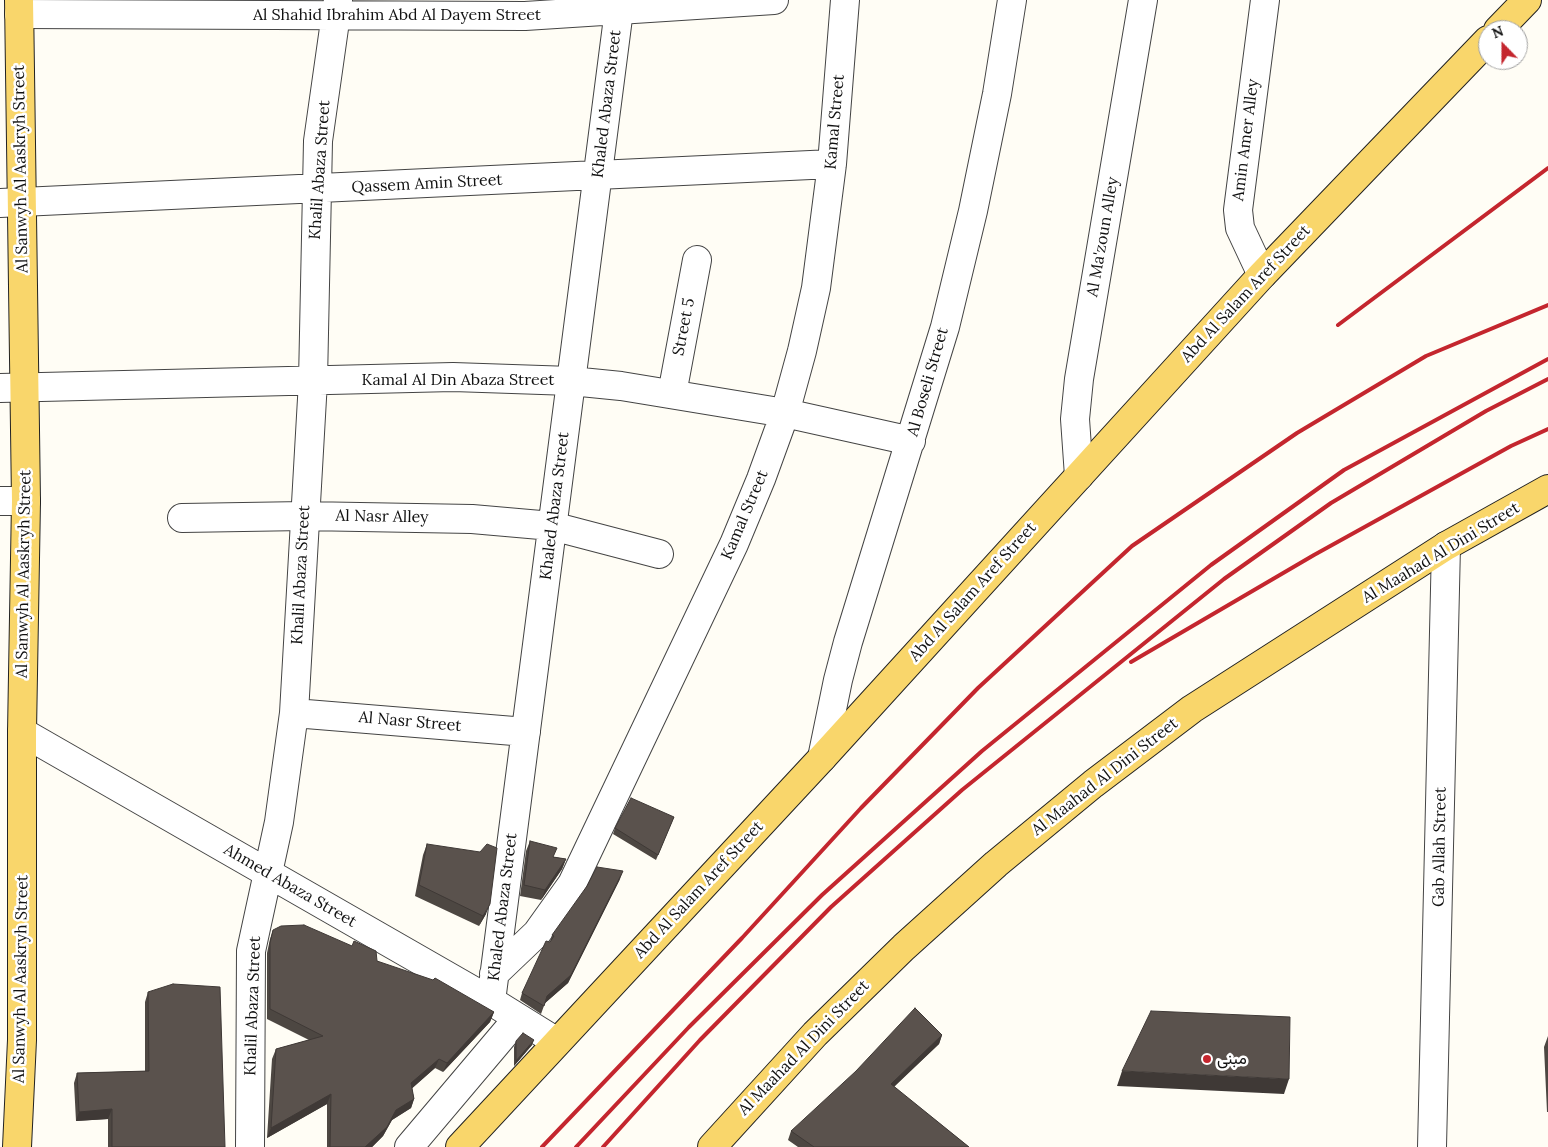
<!DOCTYPE html>
<html>
<head>
<meta charset="utf-8">
<style>
  body { margin:0 }
  #map { position:relative; width:1548px; height:1147px; overflow:hidden; background:#fffdf5; font-family:Lora,serif }
  canvas { display:block }
  .north { position:absolute; left:1478px; top:20px; width:50px; height:50px; box-sizing:border-box; background:#fff; border:1px solid #a0a0a0; border-radius:50%; rotate:338deg; font-size:14px; font-weight:700; line-height:20px; text-align:center; color:#111 }
  .north::after { content:''; display:block; margin:auto; width:18px; height:22px; background:#c4262e; clip-path:polygon(50% 0,100% 100%,50% 72%,0 100%) }
</style>
</head>
<body>
<div id="map">
<canvas width="1548" height="1147"></canvas>
<div class="north">N</div>
</div>
<script>
const g = document.querySelector('canvas').getContext('2d');
g.lineJoin = 'round';
const shape = rows => new Path2D(rows.map(r => 'M' + r).join(''));
function stroke(path, color, width, dash) { g.strokeStyle = color; g.lineWidth = width; g.lineCap = dash ? 'butt' : 'round'; g.setLineDash(dash || []); g.stroke(path); }
function paint(path, color) { g.fillStyle = color; g.fill(path, 'evenodd'); }
function write(font, color, halo, rows, align = 'center') {
  g.font = font + ' Lora,Vazirmatn,serif'; g.lineWidth = 5; g.setLineDash([]); g.textBaseline = 'middle'; g.strokeStyle = halo; g.fillStyle = color; for (const [text, x, y, turn = 0] of rows) {
    g.save(); g.translate(x, y); g.rotate((+turn || 0) * Math.PI / 180); g.textAlign = isNaN(turn) ? turn : align; if (halo) g.strokeText(text, 0, 0); g.fillText(text, 0, 0); g.restore();
  }
}
const minor = shape([
  [19,14,525,16,774,0],
  [0,203,832,164],
  [1262,275,1240,228,1238,210,1265,0],
  [0,388,453,377,571,381,621,386,785,413,911,441],
  [672,394,697,260],
  [1079,476,1075,419,1079,379,1143,0],
  [0,501,26,501],
  [182,518,304,516,472,519,552,526,659,554],
  [294,713,526,732],
  [22,732,491,1001,557,1042],
  [822,758,838,680,848,642,945,327,973,211,997,94,1012,0],
  [494,974,537,933,572,884,734,544,761,479,785,413,802,351,816,288,832,164,845,0],
  [491,1001,619,10],
  [250,1147,251,951,279,822,294,713,313,381,318,141,338,0],
  [409,1147,518,1018],
  [1432,1147,1446,546]
]);
const major = shape([
  [1498,30,1527,0],
  [17,1147,22,1040,22,732,26,501,19,0],
  [460,1147,822,758,1262,275,1488,40],
  [712,1147,815,1034,904,947,996,864,1093,784,1192,709,1446,546,1548,489]
]);
stroke(minor, '#444', 30);
stroke(major, '#222', 30);
stroke(minor, '#fff', 28);
stroke(major, '#f9d66b', 28);
stroke(shape([
  [1338,325,1548,168],
  [1131,662,1314,555,1511,446,1548,429],
  [542,1147,742,938,861,808,978,688,1132,546,1297,433,1426,356,1548,305],
  [576,1147,689,1027,822,895,982,751,1211,565,1344,470,1548,359],
  [603,1147,700,1040,831,907,962,790,1224,579,1331,503,1486,411,1548,379]
]), '#c4262e', 4);
paint(shape([
  [674,817,656,860,613,834,615,828],
  [530,841,554,857,566,859,562,869,541,900,520,896,526,851],
  [427,844,486,914,479,926,415,896,423,855],
  [620,879,568,983,545,1003,541,1014,520,1000,522,993,550,942,552,935],
  [273,930,377,961,494,1012,490,1022,443,1072,435,1068,412,1088,414,1099,411,1108,392,1120,383,1136,372,1147,327,1147,327,1104,267,1138,272,1059,276,1049,309,1040,267,1019,267,953,270,939],
  [148,992,225,1147,108,1147,108,1119,76,1121,74,1083,77,1073,145,1071,145,1002],
  [942,1035,939,1044,894,1087,969,1147,798,1147,788,1140,791,1131],
  [1548,1036,1548,1112,1547,1112,1544,1047],
  [516,1041,532,1045,514,1066,514,1047]
]), '#4d4742');
paint(shape([
  [566,859,562,869,541,900,545,890],
  [623,871,620,879,568,983,544,1004,547,996],
  [490,904,486,914,479,926,483,916],
  [494,1012,490,1022,443,1072,447,1063],
  [942,1035,939,1044,887,1093,891,1084],
  [534,1040,532,1045,514,1066,516,1061],
  [439,1059,435,1068,408,1092,411,1083],
  [1122,1071,1289,1079,1284,1094,1117,1086],
  [331,1094,327,1104,267,1138,271,1128],
  [414,1099,411,1108,392,1120,383,1136,372,1147,365,1147,396,1110],
  [112,1109,108,1119,76,1121,79,1112]
]), '#3f3936');
const building = shape([
  [631,798,674,817,658,855,615,828,631,798],
  [530,841,557,848,553,857,566,859,545,890,524,885,530,841],
  [427,844,480,852,487,844,497,848,490,904,483,916,419,885,427,844],
  [597,867,623,871,571,975,547,996,544,1006,522,993,546,941,550,942,554,936,552,935,587,886,597,867],
  [304,925,352,946,354,941,376,951,377,961,433,980,435,978,494,1012,447,1063,439,1059,411,1083,414,1099,396,1110,387,1127,365,1147,330,1147,331,1094,271,1128,276,1049,323,1036,270,1009,270,943,273,930,281,926,304,925],
  [173,984,220,987,225,1147,112,1147,112,1109,79,1112,77,1073,149,1071,148,992,173,984],
  [915,1008,942,1035,891,1084,969,1147,814,1147,791,1131,856,1071,915,1008],
  [1151,1011,1290,1017,1289,1079,1122,1071,1151,1011],
  [523,1033,534,1040,516,1061,516,1041,523,1033]
]);
paint(building, '#5a524d');
stroke(building, '#3f3936', 1);
for (const [x, y, r, color] of [
  [1207,1059,5,"#c4262e"]
]) { const dot = new Path2D(); dot.arc(x, y, r, 0, 2 * Math.PI); g.fillStyle = color; g.fill(dot); stroke(dot, '#fff', 2); }
write('16px', '#111', '#fff', [
  ["Al Shahid Ibrahim Abd Al Dayem Street",397,15],
  ["Khaled Abaza Street",607,104,-83],
  ["Kamal Street",835,122,-85],
  ["Amin Amer Alley",1246,140,-83],
  ["Al Sanwyh Al Aaskryh Street",21,169,-91],
  ["Khalil Abaza Street",320,170,-86],
  ["Qassem Amin Street",427,184,-3],
  ["Al Ma'zoun Alley",1103,237,-80],
  ["Abd Al Salam Aref Street",1246,294,-47],
  ["Street 5",684,327,-79],
  ["Kamal Al Din Abaza Street",458,380],
  ["Al Boseli Street",928,382,-74],
  ["Khaled Abaza Street",555,506,-83],
  ["Kamal Street",745,515,-67],
  ["Al Nasr Alley",382,517,1],
  ["Al Maahad Al Dini Street",1441,553,-31],
  ["Al Sanwyh Al Aaskryh Street",24,574,-89],
  ["Khalil Abaza Street",301,575,-87],
  ["Abd Al Salam Aref Street",973,592,-48],
  ["Al Nasr Street",410,722,5],
  ["Al Maahad Al Dini Street",1105,777,-38],
  ["Gab Allah Street",1440,847,-89],
  ["Ahmed Abaza Street",290,886,30],
  ["Abd Al Salam Aref Street",699,890,-47],
  ["Khaled Abaza Street",503,907,-83],
  ["Al Sanwyh Al Aaskryh Street",21,979,-89],
  ["Khalil Abaza Street",253,1006,-88],
  ["Al Maahad Al Dini Street",804,1048,-46]
]);
write('16px', '#111', '#fff', [
  ["مبنى",1217,1059]
], 'left');
</script>
</body>
</html>
